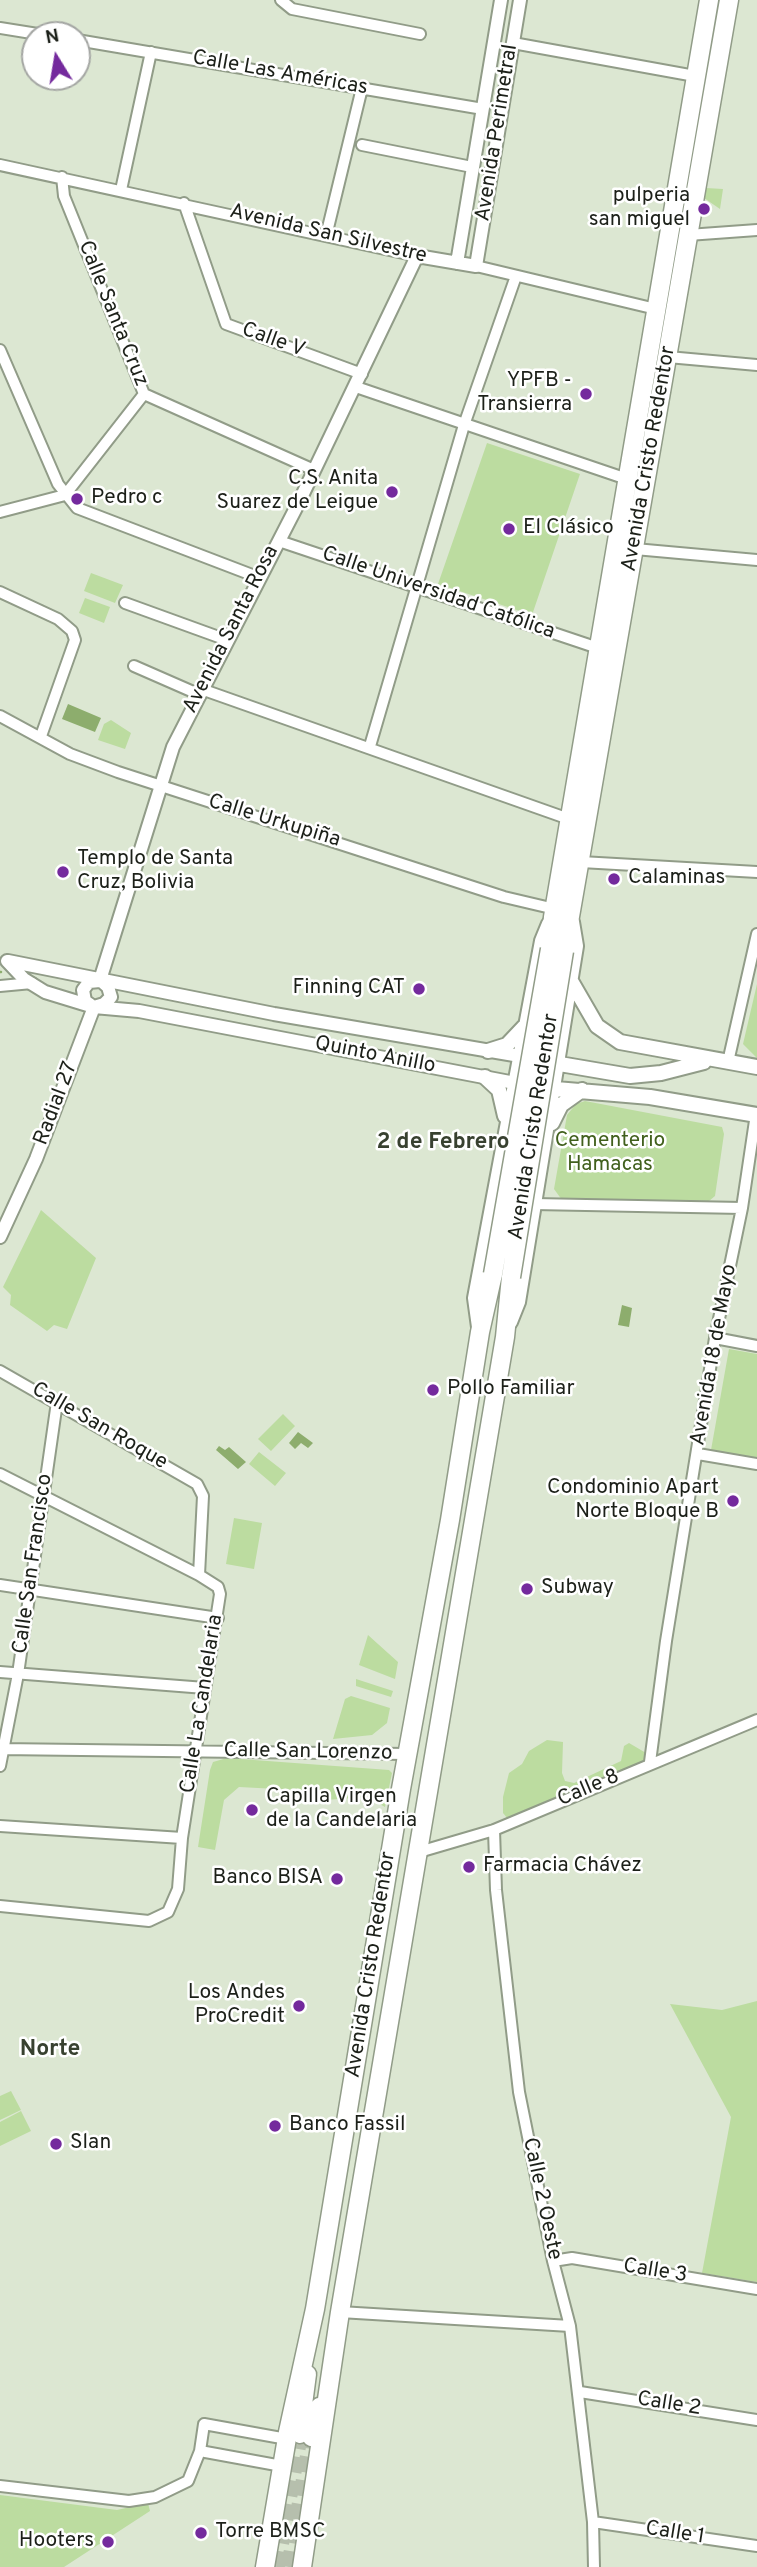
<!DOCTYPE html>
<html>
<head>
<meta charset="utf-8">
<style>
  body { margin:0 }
  #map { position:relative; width:757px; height:2567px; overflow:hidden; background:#dce7d2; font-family:Overpass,sans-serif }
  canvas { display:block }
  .north { position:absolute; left:21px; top:21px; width:70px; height:70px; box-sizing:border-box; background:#fff; border:2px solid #a4a6a3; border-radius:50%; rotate:349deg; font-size:19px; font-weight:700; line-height:28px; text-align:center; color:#1c2019 }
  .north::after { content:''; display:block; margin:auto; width:24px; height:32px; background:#742a9d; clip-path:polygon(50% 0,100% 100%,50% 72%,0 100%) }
</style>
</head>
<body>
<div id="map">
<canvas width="757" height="2567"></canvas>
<div class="north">N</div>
</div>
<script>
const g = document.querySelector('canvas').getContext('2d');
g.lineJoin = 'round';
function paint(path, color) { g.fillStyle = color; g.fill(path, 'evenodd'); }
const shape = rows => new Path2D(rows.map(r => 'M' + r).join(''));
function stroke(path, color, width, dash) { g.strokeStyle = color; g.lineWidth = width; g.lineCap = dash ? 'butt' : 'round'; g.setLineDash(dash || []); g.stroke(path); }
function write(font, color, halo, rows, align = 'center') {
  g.font = font + ' Overpass,sans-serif'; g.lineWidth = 5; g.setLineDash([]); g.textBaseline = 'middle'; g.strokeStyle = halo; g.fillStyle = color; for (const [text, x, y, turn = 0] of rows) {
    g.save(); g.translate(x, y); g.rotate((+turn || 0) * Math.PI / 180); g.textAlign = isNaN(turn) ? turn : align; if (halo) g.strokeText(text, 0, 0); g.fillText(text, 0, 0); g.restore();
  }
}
paint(shape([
  [706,188,723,189,720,209,704,198],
  [487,443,580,474,532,615,438,584],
  [91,573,123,585,115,603,84,591],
  [85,598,110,607,104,623,79,613],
  [111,720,131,733,125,749,98,740,104,724],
  [757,984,757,1058,743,1044],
  [585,1101,722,1127,724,1134,715,1196,709,1201,562,1200,554,1189,567,1115,576,1104],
  [41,1210,96,1258,67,1329,54,1325,47,1331,10,1305,11,1295,3,1287],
  [729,1349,757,1354,757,1459,711,1450],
  [283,1414,295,1426,271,1451,258,1439],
  [259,1452,286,1473,275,1486,249,1464],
  [234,1518,262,1523,254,1569,226,1564],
  [368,1635,398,1662,395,1679,359,1665],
  [356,1679,393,1691,391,1697,356,1686],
  [351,1696,390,1708,387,1723,372,1735,333,1739,345,1699],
  [547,1740,563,1742,562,1773,565,1781,574,1783,621,1761,624,1746,629,1743,646,1753,646,1756,642,1764,508,1819,503,1813,503,1797,509,1773,522,1764,529,1751],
  [227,1758,389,1770,392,1773,385,1807,367,1797,326,1800,296,1790,239,1787,224,1800,215,1850,198,1847,210,1770,213,1762],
  [757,2001,757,2282,702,2273,731,2117,670,2004,722,2010],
  [11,2091,21,2110,0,2120,0,2096],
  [21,2111,31,2131,0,2146,0,2122],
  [0,2495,117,2510,148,2503,150,2511,64,2567,0,2567]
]), '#bcdca0');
paint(shape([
  [68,704,101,718,95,732,62,719],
  [622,1305,632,1308,629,1327,618,1325],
  [298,1432,313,1443,308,1448,301,1443,295,1449,289,1443],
  [219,1446,225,1450,229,1447,246,1462,238,1469,216,1450]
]), '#8dad6d');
stroke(shape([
  [0,972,1,972]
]), '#8dad6d', 2.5);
stroke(shape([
  [277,2567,300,2435],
  [289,2567,311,2438]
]), '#b6bfad', 16, [16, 8]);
const minor = shape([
  [281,0,292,9,420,34],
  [0,28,44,35],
  [77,40,483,109],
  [513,43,695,76],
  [362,145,472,167],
  [0,165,417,256],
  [62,177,64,196,144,394,314,470],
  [121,190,151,52],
  [184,203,226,324,362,374],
  [688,235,757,230],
  [326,236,362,88],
  [476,266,656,309],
  [0,350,58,484,77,508,260,578],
  [668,357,757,365],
  [356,387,627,479],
  [0,512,65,495,144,394],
  [279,541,598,648],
  [635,549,757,560],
  [0,592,58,619,72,631,75,640,41,736],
  [125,603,227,640],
  [134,666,198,694],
  [201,689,569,819],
  [0,716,70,754,118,772,504,897,555,909],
  [370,746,464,425,516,276],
  [581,862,757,872],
  [0,986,32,983],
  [728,1062,757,934],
  [534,1204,742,1208],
  [715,1338,757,1346],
  [0,1371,197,1484,203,1496,199,1575,218,1587,220,1594,182,1838,178,1889,168,1912,149,1921,0,1906],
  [698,1454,757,1464],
  [0,1474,199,1575],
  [0,1585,218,1618],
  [0,1672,205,1688],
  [0,1749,407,1754],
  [650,1762,666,1641,715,1338,742,1208,756,1114],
  [0,1766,18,1674,57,1402],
  [0,1826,182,1838],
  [494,1830,496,1890,519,2092,553,2261,570,2326,593,2522,594,2567],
  [419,1852,494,1830,757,1720],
  [553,2261,572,2258,757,2289],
  [340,2312,570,2326],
  [580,2392,757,2420],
  [200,2451,282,2466],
  [0,2486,129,2501,155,2497,188,2481,200,2451,204,2424,287,2439],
  [593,2522,757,2546]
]);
const tertiary = shape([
  [457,263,501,0],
  [7,961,24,979,45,992,94,1007,139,1011,515,1083],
  [8,961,274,1014,520,1056],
  [100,980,173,747,299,502,417,256,476,266,520,0],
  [92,1006,85,1001,83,990,89,982,100,981],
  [0,1237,36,1159,94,1007,104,1004,111,997,108,987,100,980]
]);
const secondary = shape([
  [571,981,597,1026,620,1042,757,1067],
  [488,1051,507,1045,524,1027],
  [548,1062,630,1076,661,1073,704,1062],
  [485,1077,499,1090,505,1116],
  [544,1088,650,1097,757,1115],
  [552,1123,561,1105,582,1090],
  [510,1322,518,1302,576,946,572,922],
  [479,1327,475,1298,542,941,549,924]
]);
const primary = shape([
  [300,2435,308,2374],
  [311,2438,319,2406]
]);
const trunk = shape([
  [550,949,553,917,709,0],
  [564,951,729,0],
  [265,2567,288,2432,315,2309,401,1789,450,1520,480,1332,493,1274],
  [302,2567,340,2312,505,1337,511,1277]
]);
stroke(minor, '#919c88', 14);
stroke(tertiary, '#919c88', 16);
stroke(secondary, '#919c88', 18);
stroke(primary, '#919c88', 19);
stroke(trunk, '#919c88', 21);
stroke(minor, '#fff', 10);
stroke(tertiary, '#fff', 12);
stroke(secondary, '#fff', 14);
stroke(primary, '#fff', 16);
stroke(trunk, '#fff', 18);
const trunkBridge = shape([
  [493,1274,550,949],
  [511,1277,564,951]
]);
stroke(trunkBridge, '#919c88', 21, []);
stroke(trunkBridge, '#fff', 18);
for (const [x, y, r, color] of [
  [704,209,7,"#742a9d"],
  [586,394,7,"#742a9d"],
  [392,492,7,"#742a9d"],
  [77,499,7,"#742a9d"],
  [509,529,7,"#742a9d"],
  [63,872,7,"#742a9d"],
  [614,879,7,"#742a9d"],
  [419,989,7,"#742a9d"],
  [433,1390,7,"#742a9d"],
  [733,1501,7,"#742a9d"],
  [527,1589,7,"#742a9d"],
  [252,1810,7,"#742a9d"],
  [469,1867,7,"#742a9d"],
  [337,1879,7,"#742a9d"],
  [299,2006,7,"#742a9d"],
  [275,2126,7,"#742a9d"],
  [56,2144,7,"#742a9d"],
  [201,2533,7,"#742a9d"],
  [108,2542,7,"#742a9d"]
]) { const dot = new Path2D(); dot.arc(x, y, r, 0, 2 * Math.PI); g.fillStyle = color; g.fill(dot); stroke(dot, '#fff', 2.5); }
write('21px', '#1c2019', '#fff', [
  ["Calle Las Américas",280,74,10],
  ["Avenida Perimetral",498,133,-81],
  ["Avenida San Silvestre",328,235,13],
  ["Calle Santa Cruz",112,314,68],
  ["Calle V",273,341,20],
  ["Avenida Cristo Redentor",650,459,-80],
  ["Calle Universidad Católica",438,594,19],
  ["Avenida Santa Rosa",232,630,-63],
  ["Calle Urkupiña",274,822,17],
  ["Quinto Anillo",375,1056,11],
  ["Radial 27",57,1104,-69],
  ["Avenida Cristo Redentor",535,1127,-81],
  ["Avenida 18 de Mayo",715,1355,-80],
  ["Calle San Roque",99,1427,30],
  ["Calle San Francisco",34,1564,-82],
  ["Calle La Candelaria",203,1704,-81],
  ["Calle San Lorenzo",308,1753,1],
  ["Calle 8",589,1789,-23],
  ["Avenida Cristo Redentor",372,1965,-81],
  ["Calle 2 Oeste",541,2199,78],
  ["Calle 3",655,2272,9],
  ["Calle 2",669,2405,9],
  ["Calle 1",675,2534,9]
]);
write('21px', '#1c2019', '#fff', [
  ["pulperia",690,197,"right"],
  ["san miguel",690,221,"right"],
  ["YPFB -",572,382,"right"],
  ["Transierra",572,406,"right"],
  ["C.S. Anita",378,480,"right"],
  ["Suarez de Leigue",378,504,"right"],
  ["Pedro c",91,499],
  ["El Clásico",523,529],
  ["Templo de Santa",77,860],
  ["Cruz, Bolivia",77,884],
  ["Calaminas",628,879],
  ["Finning CAT",405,989,"right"],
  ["Pollo Familiar",447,1390],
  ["Condominio Apart",719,1489,"right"],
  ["Norte Bloque B",719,1513,"right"],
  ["Subway",541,1589],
  ["Capilla Virgen",266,1798],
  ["de la Candelaria",266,1822],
  ["Farmacia Chávez",483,1867],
  ["Banco BISA",323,1879,"right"],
  ["Los Andes",285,1994,"right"],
  ["ProCredit",285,2018,"right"],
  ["Banco Fassil",289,2126],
  ["Slan",70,2144],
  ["Torre BMSC",215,2533],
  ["Hooters",94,2542,"right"]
], 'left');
write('21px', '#41601d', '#fff', [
  ["Cementerio",610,1142],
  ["Hamacas",610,1166]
]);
write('bold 23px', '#384130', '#fff', [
  ["2 de Febrero",443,1143],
  ["Norte",50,2050]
]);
</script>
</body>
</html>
